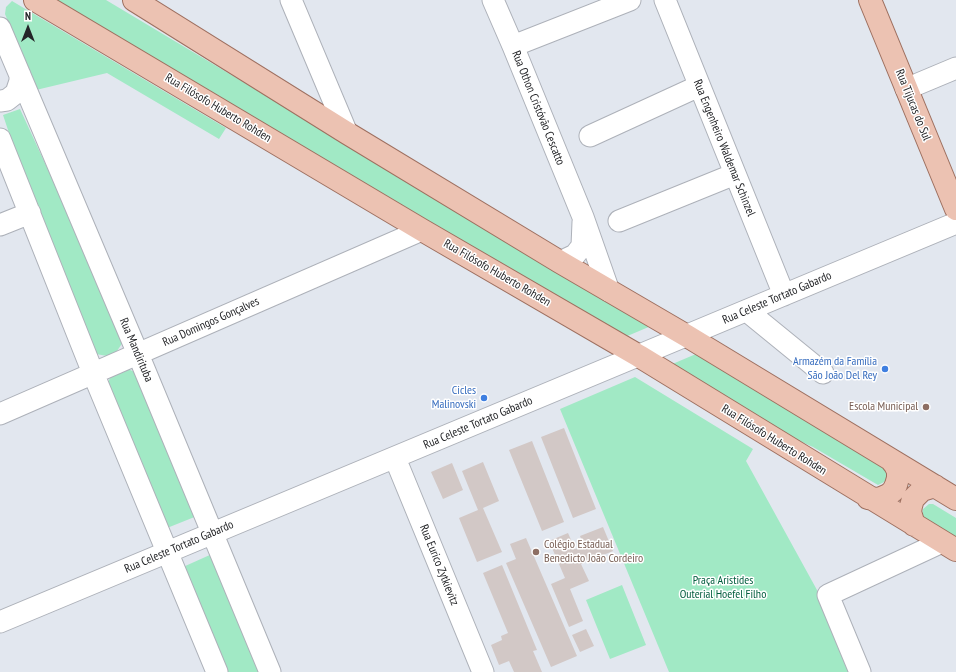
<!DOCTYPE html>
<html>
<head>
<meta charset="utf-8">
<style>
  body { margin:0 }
  #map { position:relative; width:956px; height:672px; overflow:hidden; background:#e2e7ef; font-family:"PT Sans Narrow",sans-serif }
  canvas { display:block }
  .north { position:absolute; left:8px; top:8px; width:40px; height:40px; -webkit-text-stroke:3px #fff; paint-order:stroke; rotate:0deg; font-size:11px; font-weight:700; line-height:16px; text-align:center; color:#242528 }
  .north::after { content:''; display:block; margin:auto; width:14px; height:18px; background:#242528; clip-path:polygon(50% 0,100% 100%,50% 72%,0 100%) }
</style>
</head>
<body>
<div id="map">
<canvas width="956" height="672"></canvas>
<div class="north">N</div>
</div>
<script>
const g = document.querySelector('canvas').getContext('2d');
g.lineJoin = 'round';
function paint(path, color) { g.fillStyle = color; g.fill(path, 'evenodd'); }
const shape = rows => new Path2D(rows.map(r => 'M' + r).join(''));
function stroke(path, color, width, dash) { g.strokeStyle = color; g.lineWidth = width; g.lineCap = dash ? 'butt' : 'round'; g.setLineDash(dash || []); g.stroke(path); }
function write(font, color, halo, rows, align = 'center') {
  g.font = font + ' "PT Sans Narrow",sans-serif'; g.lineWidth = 3; g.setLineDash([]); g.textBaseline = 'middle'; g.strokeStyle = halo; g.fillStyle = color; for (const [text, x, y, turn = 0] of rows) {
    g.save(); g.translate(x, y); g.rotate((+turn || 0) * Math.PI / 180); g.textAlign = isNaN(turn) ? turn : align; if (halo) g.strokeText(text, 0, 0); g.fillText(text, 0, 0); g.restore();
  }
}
paint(shape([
  [56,0,106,0,651,326,625,337],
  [12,1,226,128,219,139,107,73,36,90,5,14,6,7],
  [20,109,92,265,123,342,117,351,113,354,107,356,96,354,35,211,3,115],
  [696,354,886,470,887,475,886,480,884,482,878,485,813,447,779,432,670,365],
  [128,369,137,373,197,516,167,528,107,386,109,380,113,374],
  [635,377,753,449,746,461,817,590,849,672,669,672,560,409],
  [929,504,933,504,956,518,956,539,922,516,923,509],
  [212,554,261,672,226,672,183,567],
  [622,585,646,645,610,659,586,600]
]), '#a1e9c5');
paint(shape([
  [564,428,596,509,573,518,541,437],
  [532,441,564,522,542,531,509,450],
  [483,462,499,501,483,508,502,552,477,562,459,518,478,510,462,471],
  [452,463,463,490,443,499,431,472],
  [603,527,613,551,581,564,589,581,570,589,583,621,569,627,551,584,565,578,549,541,568,533,575,549,584,546,580,536],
  [526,538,577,656,551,667,506,563,516,559,510,544],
  [502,565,537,650,533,651,542,672,514,672,509,661,499,665,491,645,502,640,501,636,508,633,483,573],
  [586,629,594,646,580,652,572,635]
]), '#d2c8c6');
const minor = shape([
  [291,0,347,133],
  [493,0,513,46,583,217,609,291],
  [665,0,784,295],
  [0,28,138,354,270,672],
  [513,46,630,0],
  [906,89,956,68],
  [0,101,7,100,16,93,20,81,20,75],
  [590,136,699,86],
  [0,139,93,373,217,672],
  [619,221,735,174],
  [0,225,30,213],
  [560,262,575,255,582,246,583,222],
  [747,311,823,373],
  [0,414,422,230],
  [395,458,483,672],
  [0,622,956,223],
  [860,672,828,595,942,542]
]);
const major = shape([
  [35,0,422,230,639,356,956,550],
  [134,0,347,133,560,262,687,336,956,499],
  [870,0,956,209],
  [868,498,875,499,881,498,888,495,893,491,896,485,898,478,898,471,895,465,891,460],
  [914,525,910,512,911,506,913,499,922,490,935,486]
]);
stroke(minor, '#adb1b9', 23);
stroke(major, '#9e7060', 24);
stroke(minor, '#fff', 21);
stroke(major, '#ecc2b2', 22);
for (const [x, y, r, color] of [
  [885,369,4,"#3f7fe0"],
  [484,398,4,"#3f7fe0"],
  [926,407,4,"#8d6e63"],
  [536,552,4,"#8d6e63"]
]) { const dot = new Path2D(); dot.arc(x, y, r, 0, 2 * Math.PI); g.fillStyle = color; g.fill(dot); stroke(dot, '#fff', 1.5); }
write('12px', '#242528', '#fff', [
  ["Rua Tijucas do Sul",913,105,68],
  ["Rua Filósofo Huberto Rohden",218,108,31],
  ["Rua Othon Cristóvão Cescatto",538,108,68],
  ["Rua Engenheiro Waldemar Schinzel",724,148,68],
  ["Rua Filósofo Huberto Rohden",497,273,30],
  ["Rua Celeste Tortato Gabardo",777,298,-23],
  ["Rua Domingos Gonçalves",211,322,-24],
  ["Rua Mandirituba",136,350,67],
  ["Rua Celeste Tortato Gabardo",478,423,-23],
  ["Rua Filósofo Huberto Rohden",774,440,32],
  ["Rua Celeste Tortato Gabardo",179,547,-23],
  ["Rua Eurico Zytkievitz",439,565,68]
]);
write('12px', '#366cbe', '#fff', [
  ["Armazém da Família",877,362],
  ["São João Del Rey",877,376],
  ["Cicles",476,391],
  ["Malinovski",476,405]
], 'right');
write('12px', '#785e54', '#fff', [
  ["Escola Municipal",918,407],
  ["Colégio Estadual",544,545,"left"],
  ["Benedicto João Cordeiro",544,559,"left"]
], 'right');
write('12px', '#005c3d', '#fff', [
  ["Praça Aristides",723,581],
  ["Outerial Hoefel Filho",723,595]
]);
</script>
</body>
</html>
